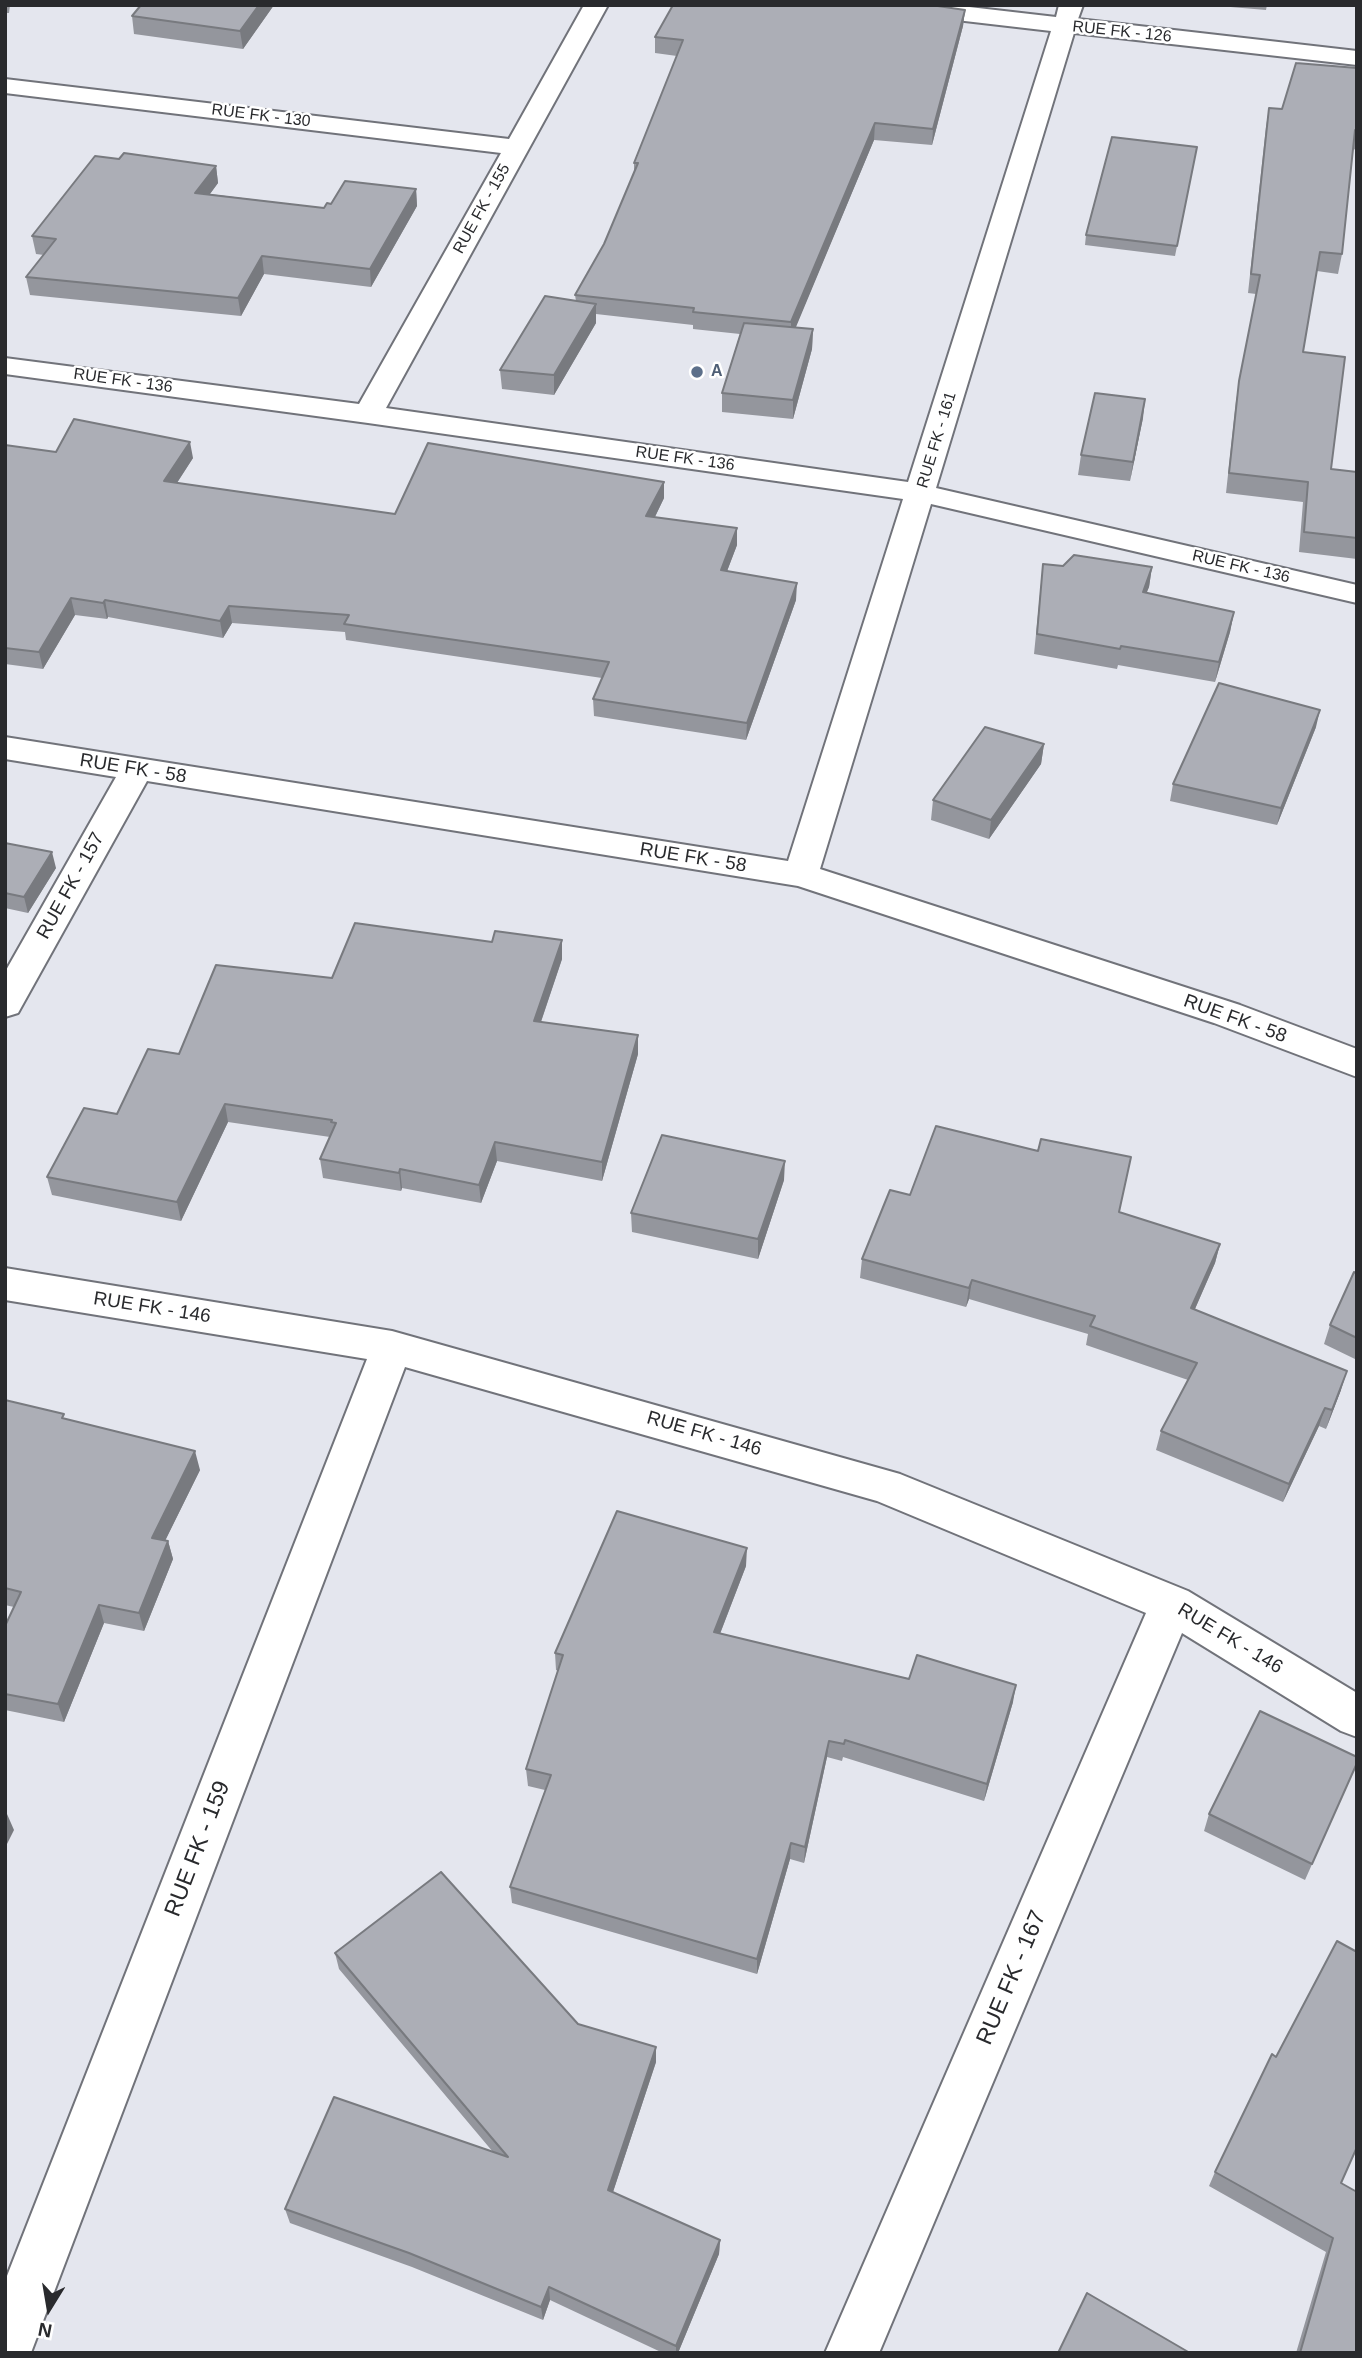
<!DOCTYPE html>
<html>
<head>
<meta charset="utf-8">
<style>
  body { margin:0 }
  #map { position:relative; width:1362px; height:2358px; overflow:hidden; background:#e4e6ee; font-family:Arial,sans-serif }
  canvas { display:block }
  .frame { position:absolute; inset:0; border:7px solid #292a2d; pointer-events:none }
  .north { position:absolute; left:14px; top:2274px; width:70px; height:70px; -webkit-text-stroke:5px #fff; paint-order:stroke; rotate:191deg; font-size:19px; font-weight:700; line-height:28px; text-align:center; color:#292a2d }
  .north::after { content:''; display:block; margin:auto; width:24px; height:32px; background:#292a2d; clip-path:polygon(50% 0,100% 100%,50% 72%,0 100%) }
</style>
</head>
<body>
<div id="map">
<canvas width="1362" height="2358"></canvas>
<div class="frame"></div>
<div class="north">N</div>
</div>
<script>
const g = document.querySelector('canvas').getContext('2d');
g.lineJoin = 'round';
const shape = rows => new Path2D(rows.map(r => 'M' + r).join(''));
function stroke(path, color, width, dash) { g.strokeStyle = color; g.lineWidth = width; g.lineCap = dash ? 'butt' : 'round'; g.setLineDash(dash || []); g.stroke(path); }
function paint(path, color) { g.fillStyle = color; g.fill(path, 'evenodd'); }
function write(font, color, halo, rows, align = 'center') {
  g.font = font + ' Arial,sans-serif'; g.lineWidth = 5; g.setLineDash([]); g.textBaseline = 'middle'; g.strokeStyle = halo; g.fillStyle = color; for (const [text, x, y, turn = 0] of rows) {
    g.save(); g.translate(x, y); g.rotate((+turn || 0) * Math.PI / 180); g.textAlign = isNaN(turn) ? turn : align; if (halo) g.strokeText(text, 0, 0); g.fillText(text, 0, 0); g.restore();
  }
}
const street = shape([
  [584,5,608,5,386,408,908,482,1051,31,887,12,879,10,875,5,952,5,1056,17,1059,5,1083,5,1078,19,1357,51,1357,65,1074,33,936,488,1357,585,1357,603,931,504,820,869,1240,1005,1357,1049,1357,1077,1214,1023,798,886,147,781,18,1013,5,1017,5,972,116,777,5,759,5,737,788,861,903,499,368,423,5,374,5,358,359,404,501,153,5,93,5,79,509,139,584,5],
  [5,1268,392,1331,900,1474,1188,1591,1357,1693,1357,1737,1341,1731,1182,1633,879,2353,825,2353,1146,1613,877,1501,405,1367,32,2350,31,2353,5,2353,5,2281,367,1359,5,1300,5,1268]
]);
stroke(street, '#71737a', 4);
paint(street, '#fff');
paint(shape([
  [5,5,10,5,9,13,5,13],
  [274,5,243,49,134,34,132,16],
  [1207,5,1267,5,1266,10],
  [965,10,963,26,932,145,874,140,795,328,813,329,812,349,793,419,722,412,722,393,740,334,693,329,693,325,596,314,596,323,554,395,502,389,500,370,576,301,575,295,604,244,634,174,634,163,677,56,655,53,655,37],
  [1357,68,1357,150,1353,149,1342,254,1338,274,1317,271,1303,352,1331,469,1357,472,1357,559,1299,552,1303,502,1226,493,1236,401,1256,294,1248,293,1266,127,1269,108,1282,109],
  [1195,157,1175,256,1085,245,1086,235],
  [119,159,216,166,218,183,210,194,324,208,331,204,416,189,417,206,371,287,264,274,241,316,30,295,26,277,44,255,36,254,32,236],
  [1143,418,1130,481,1078,475,1081,455],
  [5,445,56,452,193,458,177,483,395,514,664,498,655,517,737,545,727,571,796,600,746,740,594,716,593,699,602,678,346,640,345,632,232,623,223,638,108,617,107,619,75,615,43,669,5,664],
  [1043,564,1063,566,1152,567,1149,587,1146,593,1234,612,1230,632,1215,682,1118,665,1117,669,1034,654],
  [1316,727,1277,825,1170,801,1173,784],
  [1044,744,1041,764,989,839,931,820,933,800],
  [5,843,56,868,28,913,5,908],
  [562,940,562,959,541,1022,638,1035,638,1054,602,1181,497,1161,481,1203,402,1188,401,1191,323,1178,320,1159,330,1137,228,1122,181,1221,52,1195,47,1177,117,1114,179,1054,332,978,492,942],
  [784,1180,758,1259,632,1232,631,1213],
  [910,1195,1119,1212,1220,1244,1215,1263,1195,1309,1341,1390,1326,1429,1319,1426,1283,1502,1156,1450,1161,1431,1188,1380,1086,1345,1088,1334,969,1299,966,1307,860,1278,862,1259],
  [1357,1274,1357,1360,1324,1344,1330,1325],
  [5,1400,66,1419,200,1470,165,1541,168,1541,173,1559,144,1631,104,1623,64,1722,5,1710,5,1626,14,1607,5,1605],
  [746,1566,720,1634,909,1679,1013,1702,984,1801,843,1757,842,1761,827,1757,804,1863,790,1859,757,1974,512,1903,510,1887,545,1790,528,1786,526,1769,558,1671,556,1670,555,1653],
  [1357,1763,1305,1880,1204,1831,1209,1814],
  [335,1953,578,2024,656,2062,613,2192,720,2240,719,2254,678,2353,663,2353,550,2300,543,2320,412,2267,290,2223,285,2209,493,2152,339,1969],
  [1215,2172,1341,2183,1357,2353,1296,2353,1326,2252,1209,2186]
]), '#94969d');
paint(shape([
  [259,5,274,5,243,49,240,31],
  [965,10,963,26,932,145,933,129],
  [875,123,874,140,791,339,791,322],
  [216,166,218,183,198,210,195,193],
  [416,189,417,206,371,287,370,269],
  [262,256,264,274,241,316,238,298],
  [596,304,596,323,554,395,554,375],
  [813,329,812,349,793,419,793,400],
  [1145,399,1143,418,1130,481,1133,462],
  [190,442,193,458,167,498,164,481],
  [664,482,664,498,647,533,646,516],
  [737,528,737,545,721,587,721,570],
  [1152,567,1149,587,1139,612,1143,592],
  [797,583,796,600,746,740,747,723],
  [71,598,75,615,43,669,39,652],
  [105,600,108,617,107,619,103,603],
  [229,606,232,623,223,638,220,621],
  [1234,612,1230,632,1215,682,1219,662],
  [1320,710,1316,727,1277,825,1281,808],
  [1044,744,1041,764,989,839,991,820],
  [52,852,56,868,28,913,24,897],
  [562,940,562,959,535,1039,534,1021],
  [638,1035,638,1054,602,1181,602,1162],
  [225,1104,228,1122,181,1221,177,1202],
  [495,1142,497,1161,481,1203,479,1185],
  [785,1161,784,1180,758,1259,758,1239],
  [400,1169,402,1188,401,1191,399,1173],
  [1220,1244,1215,1263,1187,1327,1191,1308],
  [972,1280,969,1299,966,1307,969,1288],
  [1347,1371,1341,1390,1326,1429,1332,1410],
  [1325,1408,1319,1426,1283,1502,1289,1484],
  [195,1451,200,1470,157,1557,152,1538],
  [168,1541,173,1559,144,1631,139,1613],
  [747,1548,746,1566,714,1649,714,1632],
  [99,1605,104,1623,64,1722,58,1704],
  [1016,1685,1013,1702,984,1801,987,1784],
  [829,1741,827,1757,804,1863,805,1847],
  [7,1814,14,1830,5,1848,5,1817],
  [791,1843,790,1859,757,1974,757,1959],
  [656,2047,656,2062,609,2204,608,2190],
  [720,2240,719,2254,678,2353,676,2353,676,2346],
  [549,2287,550,2300,543,2320,541,2307]
]), '#787a7f');
const building = shape([
  [141,5,259,5,240,31,132,16,141,5],
  [673,5,931,5,965,10,933,129,875,123,791,322,693,312,694,308,575,295,604,244,638,163,634,163,683,40,655,37,673,5],
  [1296,63,1357,68,1357,130,1355,130,1342,254,1320,252,1303,352,1345,357,1331,469,1357,472,1357,538,1304,532,1308,482,1229,473,1239,381,1260,275,1251,274,1269,108,1282,109,1296,63],
  [1112,137,1197,147,1177,246,1086,235,1112,137],
  [124,153,216,166,195,193,324,208,327,203,331,204,345,181,416,189,370,269,262,256,238,298,26,277,56,239,32,236,95,156,119,159,124,153],
  [545,296,596,304,554,375,500,370,545,296],
  [744,323,813,329,793,400,722,393,744,323],
  [1095,393,1145,399,1133,462,1081,455,1095,393],
  [74,419,190,442,164,481,395,514,428,443,664,482,646,516,737,528,721,570,797,583,747,723,593,699,609,662,344,624,349,615,229,606,220,621,105,600,103,603,71,598,39,652,5,648,5,445,56,452,74,419],
  [1074,555,1152,567,1143,592,1234,612,1219,662,1121,646,1120,649,1037,634,1043,564,1063,566,1074,555],
  [1219,683,1320,710,1281,808,1173,784,1219,683],
  [985,727,1044,744,991,820,933,800,985,727],
  [5,843,52,852,24,897,5,893,5,843],
  [355,923,492,942,495,931,562,940,534,1021,638,1035,602,1162,495,1142,479,1185,400,1169,399,1173,320,1159,336,1123,331,1122,332,1120,225,1104,177,1202,47,1177,84,1108,117,1114,148,1049,179,1054,216,965,332,978,355,923],
  [936,1126,1038,1151,1041,1139,1131,1157,1119,1212,1220,1244,1191,1308,1347,1371,1332,1410,1325,1408,1289,1484,1161,1431,1197,1363,1090,1326,1095,1316,972,1280,969,1288,862,1259,890,1190,910,1195,936,1126],
  [662,1135,785,1161,758,1239,631,1213,662,1135],
  [1354,1272,1357,1274,1357,1338,1330,1325,1354,1272],
  [5,1400,64,1414,62,1418,195,1451,152,1538,168,1541,139,1613,99,1605,58,1704,5,1694,5,1626,21,1592,5,1588,5,1400],
  [617,1511,747,1548,714,1632,909,1679,917,1655,1016,1685,987,1784,845,1740,844,1744,829,1741,805,1847,791,1843,757,1959,510,1887,551,1775,526,1769,563,1655,555,1653,617,1511],
  [1260,1711,1357,1757,1357,1763,1312,1864,1209,1814,1260,1711],
  [441,1872,578,2024,656,2047,608,2190,720,2240,676,2346,549,2287,541,2307,409,2253,285,2209,334,2097,508,2157,335,1953,441,1872],
  [1337,1941,1357,1952,1357,2147,1341,2183,1357,2192,1357,2353,1300,2353,1333,2238,1215,2172,1272,2054,1276,2057,1337,1941],
  [1087,2293,1190,2353,1058,2353,1087,2293]
]);
paint(building, '#acaeb6');
stroke(building, '#787a7f', 2);
for (const [x, y, r, color] of [
  [697,372,7,"#5c6f8a"]
]) { const dot = new Path2D(); dot.arc(x, y, r, 0, 2 * Math.PI); g.fillStyle = color; g.fill(dot); stroke(dot, '#fff', 2.5); }
write('16px', '#292a2d', '#fff', [
  ["RUE FK - 126",1122,32,6],
  ["RUE FK - 130",261,116,7],
  ["RUE FK - 155",482,209,-61],
  ["RUE FK - 136",123,381,8],
  ["RUE FK - 161",937,440,-73],
  ["RUE FK - 136",685,459,8],
  ["RUE FK - 136",1241,567,13]
]);
write('bold 16px', '#4e5e75', '#fff', [
  ["A",711,372]
], 'left');
write('19px', '#292a2d', '#fff', [
  ["RUE FK - 58",133,769,9],
  ["RUE FK - 58",693,858,9],
  ["RUE FK - 157",71,886,-61],
  ["RUE FK - 58",1235,1019,20],
  ["RUE FK - 146",152,1308,9],
  ["RUE FK - 146",704,1434,16],
  ["RUE FK - 146",1230,1639,31]
]);
write('23px', '#292a2d', '#fff', [
  ["RUE FK - 159",198,1849,-69],
  ["RUE FK - 167",1012,1978,-67]
]);
</script>
</body>
</html>
